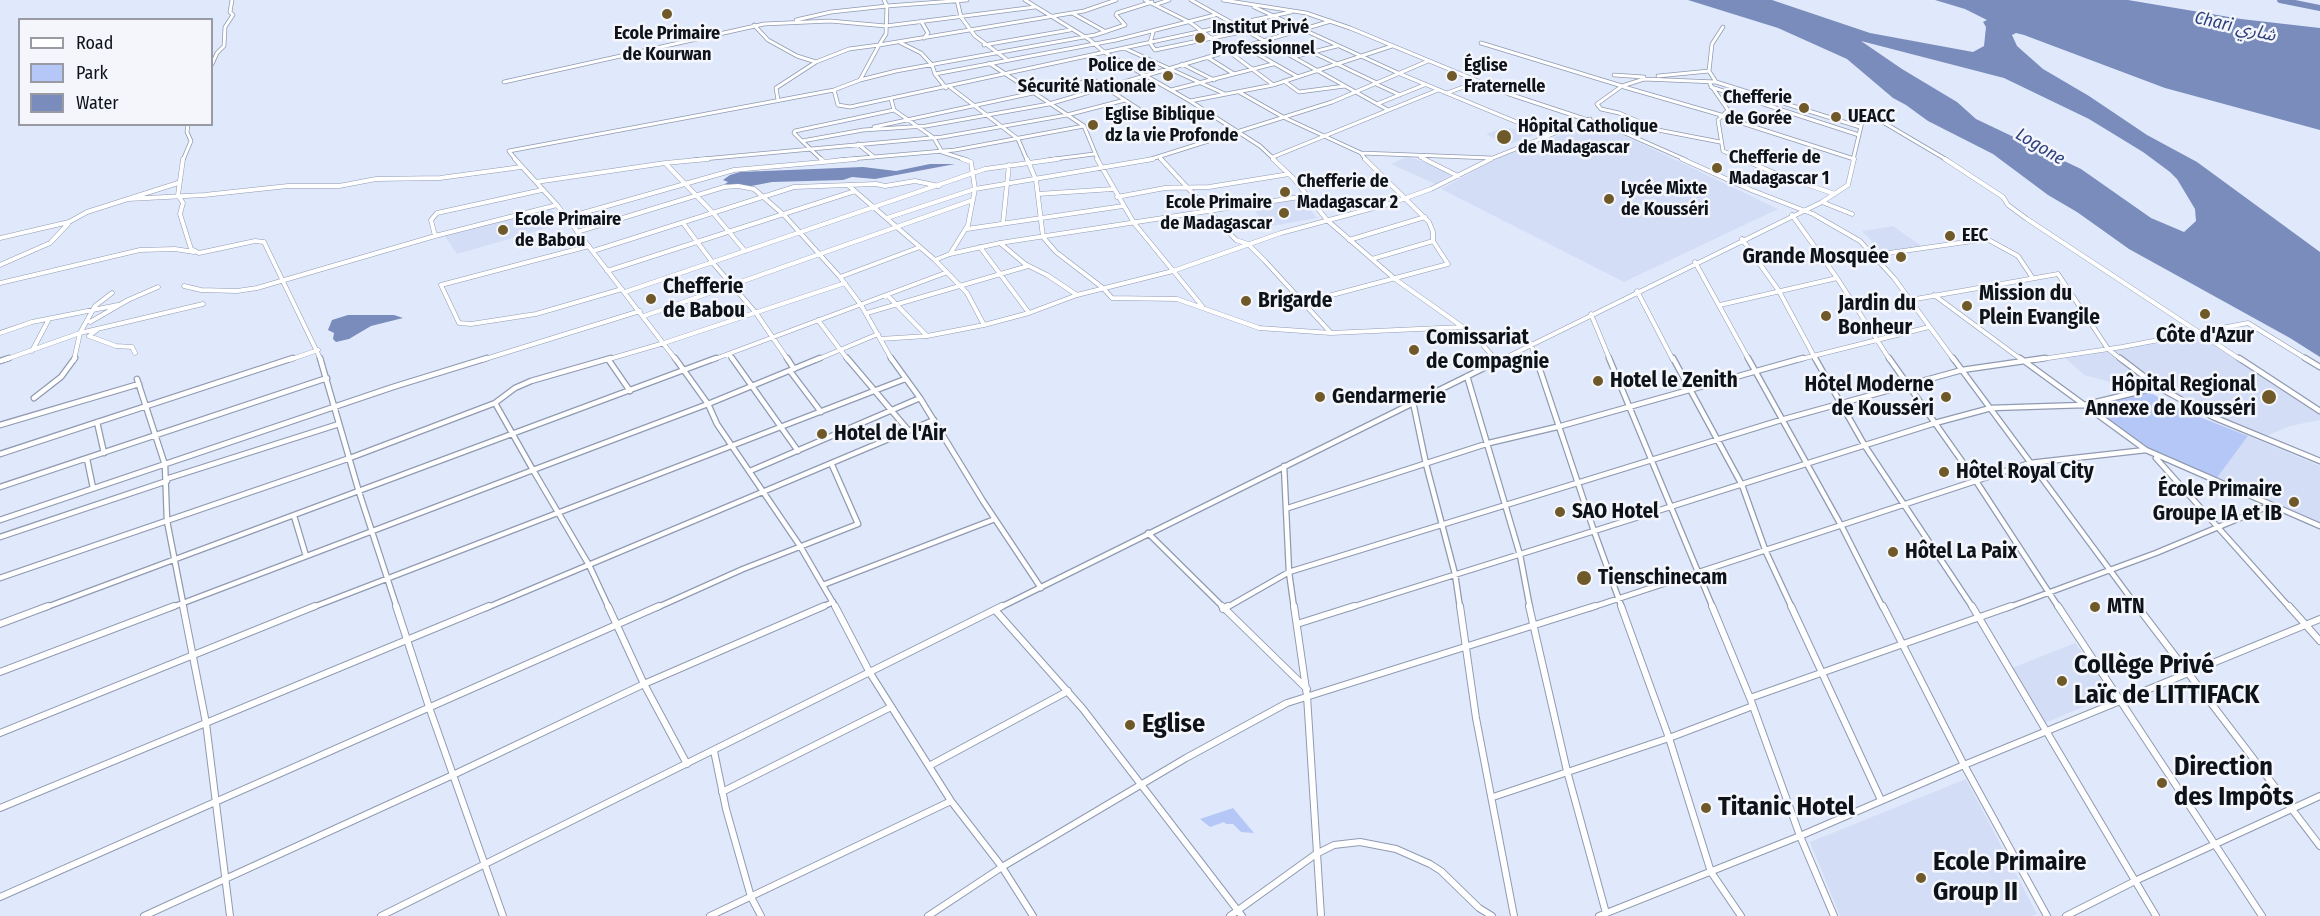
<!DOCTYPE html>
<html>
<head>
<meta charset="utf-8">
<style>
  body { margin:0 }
  #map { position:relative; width:2320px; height:916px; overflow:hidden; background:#e0e9fc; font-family:"Fira Sans Condensed",sans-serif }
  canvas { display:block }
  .legend { position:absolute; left:18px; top:18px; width:195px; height:108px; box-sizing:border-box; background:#f4f6fb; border:2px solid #989ba1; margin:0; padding:8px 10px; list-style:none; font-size:18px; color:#0e1219 }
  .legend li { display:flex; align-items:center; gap:12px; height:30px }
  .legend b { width:30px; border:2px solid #989ba1 }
</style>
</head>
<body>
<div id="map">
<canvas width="2320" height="916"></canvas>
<ul class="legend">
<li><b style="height:8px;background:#fff"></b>Road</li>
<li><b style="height:16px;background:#b4c7f6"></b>Park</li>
<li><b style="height:16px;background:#798cbb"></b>Water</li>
</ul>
</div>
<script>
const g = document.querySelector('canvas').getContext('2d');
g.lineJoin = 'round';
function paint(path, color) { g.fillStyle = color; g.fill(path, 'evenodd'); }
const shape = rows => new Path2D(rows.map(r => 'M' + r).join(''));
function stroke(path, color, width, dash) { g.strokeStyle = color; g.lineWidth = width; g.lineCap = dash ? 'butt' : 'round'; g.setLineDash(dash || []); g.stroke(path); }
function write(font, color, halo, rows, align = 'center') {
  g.font = font + ' "Fira Sans Condensed","Noto Sans Arabic",sans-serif'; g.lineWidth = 5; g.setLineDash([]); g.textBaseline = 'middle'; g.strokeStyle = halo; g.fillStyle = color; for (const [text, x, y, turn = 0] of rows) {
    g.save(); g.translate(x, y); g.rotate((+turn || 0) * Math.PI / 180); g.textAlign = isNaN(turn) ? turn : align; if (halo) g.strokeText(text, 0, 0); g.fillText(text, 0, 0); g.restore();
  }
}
paint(shape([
  [1596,122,1778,209,1624,282,1441,189,1502,156],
  [1502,128,1520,129,1534,135,1507,145,1486,134],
  [1408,156,1452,174,1435,184,1391,164],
  [1301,198,1317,218,1266,227,1252,207],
  [550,207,561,224,457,254,444,235],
  [1893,226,1923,247,1882,252,1862,231],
  [2200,336,2320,415,2320,420,2290,426,2264,437,2184,400,2112,351],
  [2107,352,2141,377,2110,382,2084,375,2065,358],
  [2248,436,2320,466,2320,525,2216,479],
  [2075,643,2114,694,2045,723,2012,668],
  [1966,779,2037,914,2032,916,1840,916,1810,842]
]), '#d3ddf6');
paint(shape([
  [2149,392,2182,410,2248,436,2216,479,2143,446,2090,406],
  [1233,808,1254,833,1241,832,1233,824,1226,824,1224,822,1210,827,1200,819]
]), '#b4c7f6');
paint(shape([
  [1688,0,1772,0,1870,33,1973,52,1984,46,1986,27,1983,22,1987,20,1965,9,1935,0,2128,0,2241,19,2320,28,2320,130,2165,88,2024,35,2016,33,2012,35,2017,46,2043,69,2089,96,2147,135,2197,162,2320,252,2320,357,2290,338,2129,249,2077,212,2048,195,1993,154,1928,121,1906,105,1893,98,1847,59,1778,28],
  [1861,41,2004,78,2089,119,2143,152,2170,172,2177,179,2195,209,2196,221,2184,232,2151,218,2081,169,1976,119,1957,102,1902,69],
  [930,164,955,164,875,179,852,177,843,180,772,182,746,187,725,184,728,182,723,180,730,175,740,172,863,167,896,171],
  [348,315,394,315,403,318,371,326,349,339,336,342,333,339,334,333,328,330,332,320]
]), '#798cbb');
stroke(shape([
  [2280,0,2320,8]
]), '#798cbb', 6);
const minorFar3 = shape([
  [957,0,961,17,975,36,1006,59],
  [967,0,887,6,886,34,879,45,1084,11,1116,0],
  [1025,0,1090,40,1104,52,1190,101,1260,146,1275,160],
  [1145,0,1191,23,1272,84],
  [1191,0,1388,110],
  [1223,0,1306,13,1350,28,1509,94,1618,130,1686,160],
  [1157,4,1169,0],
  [1254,7,1398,73,1548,135],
  [1072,13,1106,32],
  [796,20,831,12,887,6,884,0],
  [921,21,928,33,924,38],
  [754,25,768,40,797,56,816,62],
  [1153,32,1150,43,1155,50,1246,31],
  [901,43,921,53,932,65,935,74],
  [1481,43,1622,86],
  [984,45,1070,30],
  [1243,46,1298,77],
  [1124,48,1225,94],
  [1312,52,1377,83],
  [1207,57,1234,74],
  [1293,57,1337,46],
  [989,63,1084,126,1098,160],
  [212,64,217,53,224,46,225,27,233,15,230,12,232,0],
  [1182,64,1214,80],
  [1614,75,1644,77],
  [1658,76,1709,71],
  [860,80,879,45],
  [1284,81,1299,92,1345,86],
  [504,82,764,24,830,21,886,26,1035,7],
  [1716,82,1709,71,1712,44,1723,27],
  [1376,84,1400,95],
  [1710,84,1728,110,1718,120,1723,151,1745,160],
  [950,87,1018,139,1027,160],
  [1624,87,1721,115],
  [1711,87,1859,135],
  [946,88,935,74,1116,40,1215,15],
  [834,90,838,105,850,107,1291,12],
  [1171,90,1273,64],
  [1239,92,1283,117,1361,153,1491,158],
  [1447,93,1477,82],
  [891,99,894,110,934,138,942,152,967,160],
  [778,100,776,88,816,62,849,49,879,45],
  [1190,101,1273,85,1392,46],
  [1377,104,1424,85],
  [1720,116,1854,159],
  [874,127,1094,80,1143,112],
  [802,141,794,133,795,131,894,110],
  [1720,142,1658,130,1619,113,1601,109,1597,104,1622,86,1644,79,1716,82,1860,127],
  [858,144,874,157],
  [1361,153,1366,160],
  [1159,157,1162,160],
  [1273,157,1438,90],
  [1420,157,1427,160],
  [183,160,191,141,187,132,188,124],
  [516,160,509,151,834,90,860,80,896,71,1095,35,1125,25,1116,15,1117,13,1152,2],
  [692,160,942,137,1067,115,1125,100],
  [822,160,802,141,863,130,926,126,1049,104,1331,21],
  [839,160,955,150,1084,126],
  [1047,160,1094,154],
  [1148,160,1332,102,1428,61],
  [1488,160,1590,119],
  [1853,160,1863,118,1881,121,1947,160]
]);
const minorFar2 = shape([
  [183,159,178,195,183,203,180,214,191,249,199,253,255,241,264,242,321,360],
  [515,159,557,205,676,360],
  [821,159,823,161],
  [1027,159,1036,180,1043,237,1056,252,1103,288,1112,298,1177,299,1259,328,1331,333,1265,261,1248,244,1236,240,1161,159],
  [1097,159,1134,223,1202,306],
  [1273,159,1293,178,1327,220,1395,279,1474,335,1496,360],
  [1424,159,1458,176],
  [1682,159,1751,190,1813,214,1860,241,1894,278,1954,360],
  [1742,159,1779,175,1835,194],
  [1945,159,2003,197,2008,205,2027,219,2241,360],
  [665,163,708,159],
  [536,182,665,163,714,214,745,251],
  [849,186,935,260,967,293,984,325,927,336,880,339],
  [1038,194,1113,189],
  [1117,197,1165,188,1209,187,1289,174],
  [128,199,204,195,288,186,339,186,376,179,440,178,521,167],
  [1822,202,1852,214],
  [1792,215,1837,278,1890,360],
  [565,218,734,170,856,159],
  [887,218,975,189,1153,159],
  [683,223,713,263,756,313,788,360],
  [1003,223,1009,165],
  [967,229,1123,206],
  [577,232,724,187,738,186,754,189,784,215,840,277,861,305,892,360],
  [435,236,431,220,437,213,542,190],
  [0,238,69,222,87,212,178,183],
  [1742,239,1779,291,1816,360],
  [1349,240,1425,217],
  [1000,243,1025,264,1047,275,1077,295],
  [589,246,441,285,459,323,471,324,536,314,622,289],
  [980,247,1029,313,984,325],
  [593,251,794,187,876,184,885,186,915,181,939,186],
  [950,254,968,225,975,189,971,162,962,159],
  [1875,255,1987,239,2018,256,2032,277],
  [1372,259,1433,241],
  [935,260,950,254,1000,243,1306,196],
  [1695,262,1749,360],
  [0,265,50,243,68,224],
  [607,271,855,191],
  [840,277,920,247],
  [0,283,140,250,175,249,194,252],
  [184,286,201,290,237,291,257,288,435,236,557,205],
  [1637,291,1673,360],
  [625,292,985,169,1058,159],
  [887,295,927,336],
  [1934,295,2022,360],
  [1910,300,2058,274,2108,349,2122,360],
  [1302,303,1448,264,1433,241,1433,232,1429,222,1365,159],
  [1720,305,1837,278],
  [867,313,1028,266],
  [1029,313,1077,295,1173,271,1281,233,1392,203,1431,189,1491,159],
  [1591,314,1610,360],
  [644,316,973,200],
  [818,320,848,360],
  [90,322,128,300,158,287],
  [97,330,89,336,116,346,132,347,135,353],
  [0,333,32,322,118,305],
  [1331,333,1463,327],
  [1531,344,1536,360],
  [32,351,49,319],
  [729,354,733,360],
  [4,360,80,333,203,304],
  [74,360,80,333,95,306,112,293],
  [289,360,318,350],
  [482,360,640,311],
  [606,360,664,343,845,283],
  [712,360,945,273],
  [816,360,878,334],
  [1501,360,1822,202,1848,185,1854,159],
  [1797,360,1929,327],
  [2035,360,2122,347,2248,323,2308,360]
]);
const minorFar1 = shape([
  [320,358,359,492,397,608],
  [675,358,708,404,717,424,800,546,836,608],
  [732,358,798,451],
  [787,358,794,369],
  [847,358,908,430],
  [891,358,920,398,983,501,1041,588],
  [1495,358,1497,361],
  [1609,358,1713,608],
  [1673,358,1742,485,1766,552,1792,608],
  [1748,358,1842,527,1883,608],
  [1815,358,1865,446,1973,608],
  [1889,358,1976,481,2059,608],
  [1953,358,2138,608],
  [2020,358,2146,450,2320,526],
  [2120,358,2158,387,2213,417,2320,461],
  [2239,358,2320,411],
  [2305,358,2320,367],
  [608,359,630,391],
  [0,361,9,358],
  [790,371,821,412],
  [1467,376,1520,555,1530,608],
  [137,379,165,465,167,521,184,608],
  [34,398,61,377,75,358],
  [1413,402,1426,464,1455,574,1460,608],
  [495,403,515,388,531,381,611,358],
  [97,422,104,453],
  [0,425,139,384],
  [0,454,293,358],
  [2156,458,2290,608],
  [87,459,93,488],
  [1284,466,1289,572,1294,608],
  [750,471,920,398],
  [166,479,339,424],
  [0,487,327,378],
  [1288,508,1489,443,1561,426,1803,358],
  [294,516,306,556],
  [0,520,393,387,487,358],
  [1148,533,1224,608],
  [0,537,167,481],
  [0,578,350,458,495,403,533,470,170,608],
  [823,585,995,519],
  [44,608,716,358],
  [311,608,905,379],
  [486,608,934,420],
  [609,608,589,565,533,470,708,404,820,358],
  [656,608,743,569,858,524,832,465],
  [820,608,833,602],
  [999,608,1504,358],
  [1226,608,1289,572,1781,420,1962,370,2045,358],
  [1349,608,1594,531,1536,358],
  [1590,608,2030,463,2146,450],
  [1622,608,1594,531,1935,423,1991,408,2084,405,2158,387],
  [2007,608,2156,553,2271,505]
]);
const minor = shape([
  [183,606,206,723,230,916],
  [396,606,429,707,503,916],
  [608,606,644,684,687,764],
  [835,606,870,673,951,801,1002,867,1033,916],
  [1222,606,1307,689],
  [1294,606,1307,696,1321,916],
  [1460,606,1476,718,1514,916],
  [1529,606,1567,771,1606,913],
  [1621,606,1669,738,1711,872,1741,916],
  [1712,606,1750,698,1800,836,1834,916],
  [1791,606,1881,800],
  [1883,606,1964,765,2047,916],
  [1972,606,2156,916],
  [2058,606,2262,916],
  [2137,606,2320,846],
  [2289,606,2320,641],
  [1223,609,1228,606],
  [996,611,1083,709,1242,916],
  [0,624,48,606],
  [1297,624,1354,606],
  [0,672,174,606],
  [1750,698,2011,606],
  [0,733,315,606],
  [714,751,726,809,751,897,761,916],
  [929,766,1068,691],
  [722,792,891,707],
  [1493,797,1669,738,1753,706],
  [0,808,489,606],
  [0,897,659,606],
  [144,916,453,775,644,684,824,606],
  [381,916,1002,606],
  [710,916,951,801],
  [928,916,1002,867,1186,758,1287,703,1595,606],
  [1230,916,1316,854,1334,845,1360,842,1396,849,1430,864,1441,871,1479,908,1492,916],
  [1599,916,1800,836,1964,765,2320,619],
  [2066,916,2137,880,2320,796]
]);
stroke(minorFar3, '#909ab0', 4.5);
stroke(minorFar2, '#909ab0', 5);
stroke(minorFar1, '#909ab0', 7);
stroke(minor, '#909ab0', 8);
stroke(minorFar3, '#fff', 3);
stroke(minorFar2, '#fff', 4);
stroke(minorFar1, '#fff', 4.5);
stroke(minor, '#fff', 6);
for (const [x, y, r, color] of [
  [667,14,6,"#6f5929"],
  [1200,38,6,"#6f5929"],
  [1168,76,6,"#6f5929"],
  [1452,76,6,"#6f5929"],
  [1804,108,6,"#6f5929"],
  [1836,117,6,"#6f5929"],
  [1093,125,6,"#6f5929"],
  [1504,137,8,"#6f5929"],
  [1717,168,6,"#6f5929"],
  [1285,192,6,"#6f5929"],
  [1609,199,6,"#6f5929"],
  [1284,213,6,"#6f5929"],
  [503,230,6,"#6f5929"],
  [1950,236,6,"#6f5929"],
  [1901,257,6,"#6f5929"],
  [651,299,6,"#6f5929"],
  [1246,301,6,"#6f5929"],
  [1967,306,6,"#6f5929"],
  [2205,314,6,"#6f5929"],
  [1826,316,6,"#6f5929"],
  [1414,350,6,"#6f5929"],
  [1598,381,6,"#6f5929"],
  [1320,397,6,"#6f5929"],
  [1946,397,6,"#6f5929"],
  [2269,397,8,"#6f5929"],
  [822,434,6,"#6f5929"],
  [1944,472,6,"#6f5929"],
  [2294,502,6,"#6f5929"],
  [1560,512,6,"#6f5929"],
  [1893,552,6,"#6f5929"],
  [1584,578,8,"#6f5929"],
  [2095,607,6,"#6f5929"],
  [2062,681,6,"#6f5929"],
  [1130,725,6,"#6f5929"],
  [2162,783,6,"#6f5929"],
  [1706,808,6,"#6f5929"],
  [1921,878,6,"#6f5929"]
]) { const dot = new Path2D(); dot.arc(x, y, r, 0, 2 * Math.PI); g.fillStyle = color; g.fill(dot); stroke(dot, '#f4f6fb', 2); }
write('italic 18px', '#2e427f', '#f4f6fb', [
  ["Chari شاري",2235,27,13],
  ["Logone",2040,147,31]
]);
write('bold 18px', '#0e1219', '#f4f6fb', [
  ["Institut Privé",1212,28],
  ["Professionnel",1212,49],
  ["Ecole Primaire",667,34,"center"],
  ["de Kourwan",667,55,"center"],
  ["Police de",1156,66,"right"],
  ["Sécurité Nationale",1156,87,"right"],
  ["Église",1464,66],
  ["Fraternelle",1464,87],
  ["Chefferie",1792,98,"right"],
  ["de Gorée",1792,119,"right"],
  ["Eglise Biblique",1105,115],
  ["dz la vie Profonde",1105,136],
  ["UEACC",1848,117],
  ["Hôpital Catholique",1518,127],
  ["de Madagascar",1518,148],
  ["Chefferie de",1729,158],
  ["Madagascar 1",1729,179],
  ["Chefferie de",1297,182],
  ["Madagascar 2",1297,203],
  ["Lycée Mixte",1621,189],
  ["de Kousséri",1621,210],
  ["Ecole Primaire",1272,203,"right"],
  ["de Madagascar",1272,224,"right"],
  ["Ecole Primaire",515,220],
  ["de Babou",515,241],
  ["EEC",1962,236]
], 'left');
write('bold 21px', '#0e1219', '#f4f6fb', [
  ["Grande Mosquée",1889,257,"right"],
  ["Chefferie",663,287],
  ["de Babou",663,311],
  ["Mission du",1979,294],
  ["Plein Evangile",1979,318],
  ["Brigarde",1258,301],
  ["Jardin du",1838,304],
  ["Bonheur",1838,328],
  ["Côte d'Azur",2205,336,"center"],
  ["Comissariat",1426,338],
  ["de Compagnie",1426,362],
  ["Hotel le Zenith",1610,381],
  ["Hôtel Moderne",1934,385,"right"],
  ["de Kousséri",1934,409,"right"],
  ["Hôpital Regional",2256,385,"right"],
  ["Annexe de Kousséri",2256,409,"right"],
  ["Gendarmerie",1332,397],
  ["Hotel de l'Air",834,434],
  ["Hôtel Royal City",1956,472],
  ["École Primaire",2282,490,"right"],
  ["Groupe IA et IB",2282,514,"right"],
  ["SAO Hotel",1572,512],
  ["Hôtel La Paix",1905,552],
  ["Tienschinecam",1598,578],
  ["MTN",2107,607]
], 'left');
write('bold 26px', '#0e1219', '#f4f6fb', [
  ["Collège Privé",2074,666],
  ["Laïc de LITTIFACK",2074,696],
  ["Eglise",1142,725],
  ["Direction",2174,768],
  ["des Impôts",2174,798],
  ["Titanic Hotel",1718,808],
  ["Ecole Primaire",1933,863],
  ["Group II",1933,893]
], 'left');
</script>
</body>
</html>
